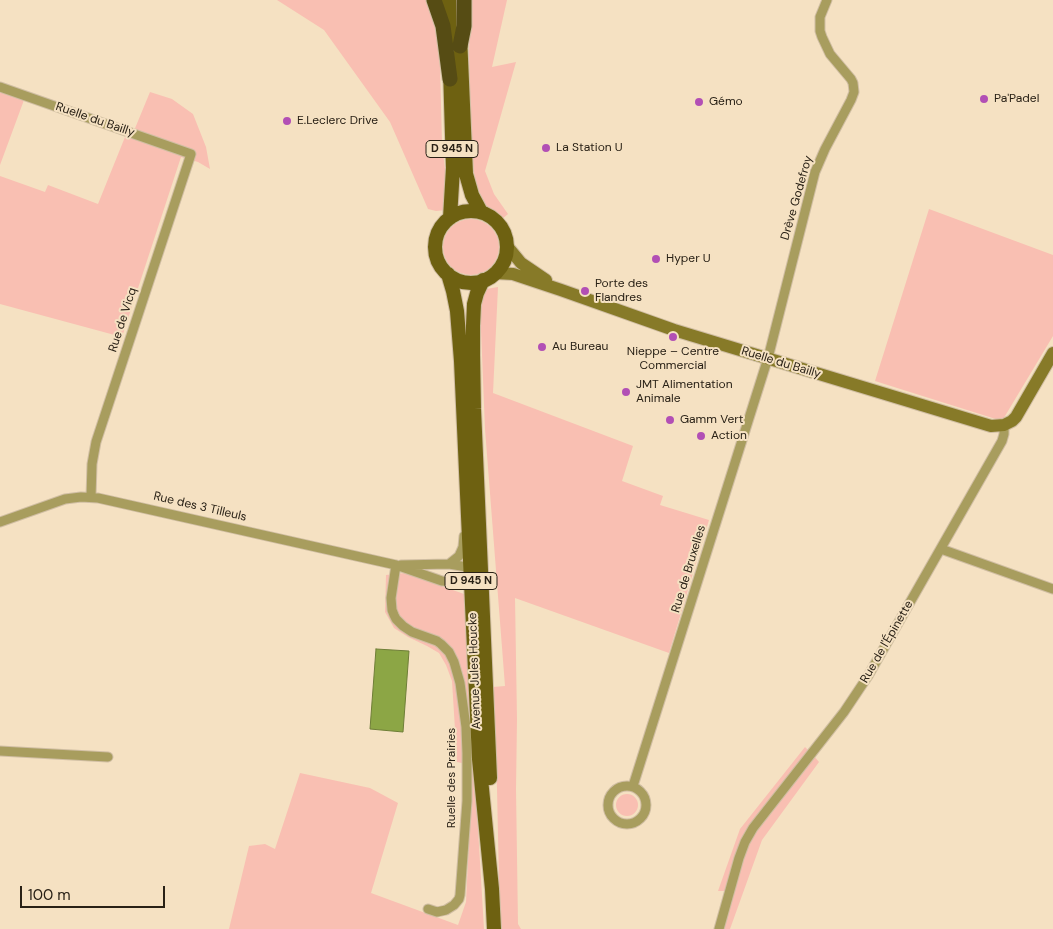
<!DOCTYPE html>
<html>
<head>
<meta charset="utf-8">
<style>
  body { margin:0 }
  #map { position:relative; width:1053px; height:929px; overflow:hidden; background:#f5e1c2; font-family:"DM Sans",sans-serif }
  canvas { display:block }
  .scale { position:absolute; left:20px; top:886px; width:145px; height:22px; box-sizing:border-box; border:2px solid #292116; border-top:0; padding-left:6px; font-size:15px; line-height:18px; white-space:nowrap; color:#292116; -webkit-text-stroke:4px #f5e1c2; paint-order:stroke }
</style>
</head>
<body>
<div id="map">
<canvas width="1053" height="929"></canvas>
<div class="scale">100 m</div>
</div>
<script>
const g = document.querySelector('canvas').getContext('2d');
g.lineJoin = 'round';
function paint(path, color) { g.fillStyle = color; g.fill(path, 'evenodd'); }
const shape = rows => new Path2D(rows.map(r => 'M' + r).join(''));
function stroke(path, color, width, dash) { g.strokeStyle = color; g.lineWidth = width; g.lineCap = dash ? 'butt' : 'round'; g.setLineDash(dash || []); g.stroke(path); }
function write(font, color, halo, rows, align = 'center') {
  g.font = font + ' "DM Sans",sans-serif'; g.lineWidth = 4; g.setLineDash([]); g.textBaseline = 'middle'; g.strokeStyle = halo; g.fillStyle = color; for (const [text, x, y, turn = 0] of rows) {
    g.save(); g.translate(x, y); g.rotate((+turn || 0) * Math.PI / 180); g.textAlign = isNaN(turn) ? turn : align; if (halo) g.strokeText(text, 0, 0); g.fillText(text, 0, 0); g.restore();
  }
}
paint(shape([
  [277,0,427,0,436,20,440,66,442,143,447,186,446,210,436,211,428,209,390,122,324,30],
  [470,0,507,0,492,67,516,62,485,171,494,194,508,214,501,220,486,206,475,183,471,139,469,55],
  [0,91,24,100,0,165],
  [150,92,172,99,193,114,206,147,210,169,198,162,181,157,122,337,0,304,0,176,45,192,48,185,98,204,125,137,131,138],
  [929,209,1053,255,1053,336,1002,421,875,381],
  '443 247a28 28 0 1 1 56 0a28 28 0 1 1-56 0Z',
  [498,287,493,393,633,446,622,481,663,496,660,505,709,520,669,653,515,598,517,719,516,789,518,924,521,929,500,929,497,788,493,687,505,686,485,429,480,305,486,289],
  [405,573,464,594,484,929,229,929,249,846,265,844,275,849,300,773,370,788,398,803,371,893,458,925,466,902,470,822,471,765,457,762,452,681,446,665,439,653,427,646,408,637,394,628,385,612,386,575],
  [805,747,809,751,737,852,725,891,718,891,740,829],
  [814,756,819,762,762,840,730,929,723,929,741,862,753,834],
  '616 805a11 11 0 1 1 22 0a11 11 0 1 1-22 0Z'
]), '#f9bfb2');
const water = shape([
  [376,649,409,651,403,732,370,729,376,649]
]);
paint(water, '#8ca645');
stroke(water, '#6e7e37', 1);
const street = shape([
  [0,87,191,154,96,442,92,464,91,497],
  [0,522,65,499,81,497,98,498,396,565,442,581,457,582,475,582],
  [941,549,1053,589],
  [449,564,459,556,463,547,464,536],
  [396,565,391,598,392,610,394,615,396,619,403,626,412,632,437,641,441,644,449,652,454,662,460,683,466,727,467,753,467,801,460,895,459,899,454,905,446,910,437,912,428,909],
  [401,565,449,564,473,568],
  [0,751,108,757],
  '608 805a19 19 0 1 1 38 0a19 19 0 1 1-38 0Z',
  [633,786,768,358,815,172,825,149,851,100,854,92,853,83,851,79,830,54,822,37,820,31,820,17,827,0],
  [719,929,739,858,745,842,753,828,844,712,868,676,1002,441,1004,434,1004,425]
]);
const secondary = shape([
  [507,246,521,263,546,280],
  [495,273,513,274,561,290,674,330,991,426,1004,425,1012,421,1016,417,1053,353]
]);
const primary = shape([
  [449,0,450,40],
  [460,36,466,174,472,195,481,212],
  '435 247a36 36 0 1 1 72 0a36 36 0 1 1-72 0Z',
  [450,218,453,168,450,69],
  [448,274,453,291,457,311,461,361,479,759,492,889,494,929],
  [483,280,477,293,474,304,473,326,473,355,474,409,490,778]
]);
const highway = shape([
  [434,0,443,26,450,79],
  [460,46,464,26,464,0]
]);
stroke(street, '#d0bea3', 11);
stroke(secondary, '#d0bea3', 14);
stroke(primary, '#d0bea3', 16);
stroke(highway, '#d0bea3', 17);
stroke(street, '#a89d5e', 9);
stroke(secondary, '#877a28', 12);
stroke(primary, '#6e6111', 14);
stroke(highway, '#564c14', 15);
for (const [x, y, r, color] of [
  [984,99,5,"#b24fb5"],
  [699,102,5,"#b24fb5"],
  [287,121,5,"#b24fb5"],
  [546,148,5,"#b24fb5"],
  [656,259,5,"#b24fb5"],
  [585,291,5,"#b24fb5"],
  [673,337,5,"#b24fb5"],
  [542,347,5,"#b24fb5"],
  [626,392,5,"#b24fb5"],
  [670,420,5,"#b24fb5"],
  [701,436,5,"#b24fb5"]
]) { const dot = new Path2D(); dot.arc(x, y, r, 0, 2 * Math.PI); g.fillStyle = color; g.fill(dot); stroke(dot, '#f5e1c2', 2); }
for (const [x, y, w] of [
  [452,149,52],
  [471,581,52]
]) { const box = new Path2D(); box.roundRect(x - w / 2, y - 8.5, w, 17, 4); g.fillStyle = '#f5e1c2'; g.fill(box); stroke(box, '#292116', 1); }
write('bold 11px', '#292116', null, [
  ["D 945 N",452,149],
  ["D 945 N",471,581]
]);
write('12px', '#292116', '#f5e1c2', [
  ["Pa'Padel",994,99],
  ["Gémo",709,102],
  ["E.Leclerc Drive",297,121],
  ["La Station U",556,148],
  ["Hyper U",666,259],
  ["Porte des",595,284],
  ["Flandres",595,298],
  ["Au Bureau",552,347],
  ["Nieppe – Centre",673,352,"center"],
  ["Commercial",673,366,"center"],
  ["JMT Alimentation",636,385],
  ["Animale",636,399],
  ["Gamm Vert",680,420],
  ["Action",711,436]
], 'left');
write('12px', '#292116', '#f5e1c2', [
  ["Ruelle du Bailly",95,120,19],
  ["Drève Godefroy",797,198,-74],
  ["Rue de Vicq",123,320,-72],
  ["Ruelle du Bailly",781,363,17],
  ["Rue des 3 Tilleuls",200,507,13],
  ["Rue de Bruxelles",689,569,-73],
  ["Rue de l'Épinette",887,642,-60],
  ["Avenue Jules Houcke",475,671,-92],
  ["Ruelle des Prairies",452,778,-90]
]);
</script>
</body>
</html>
